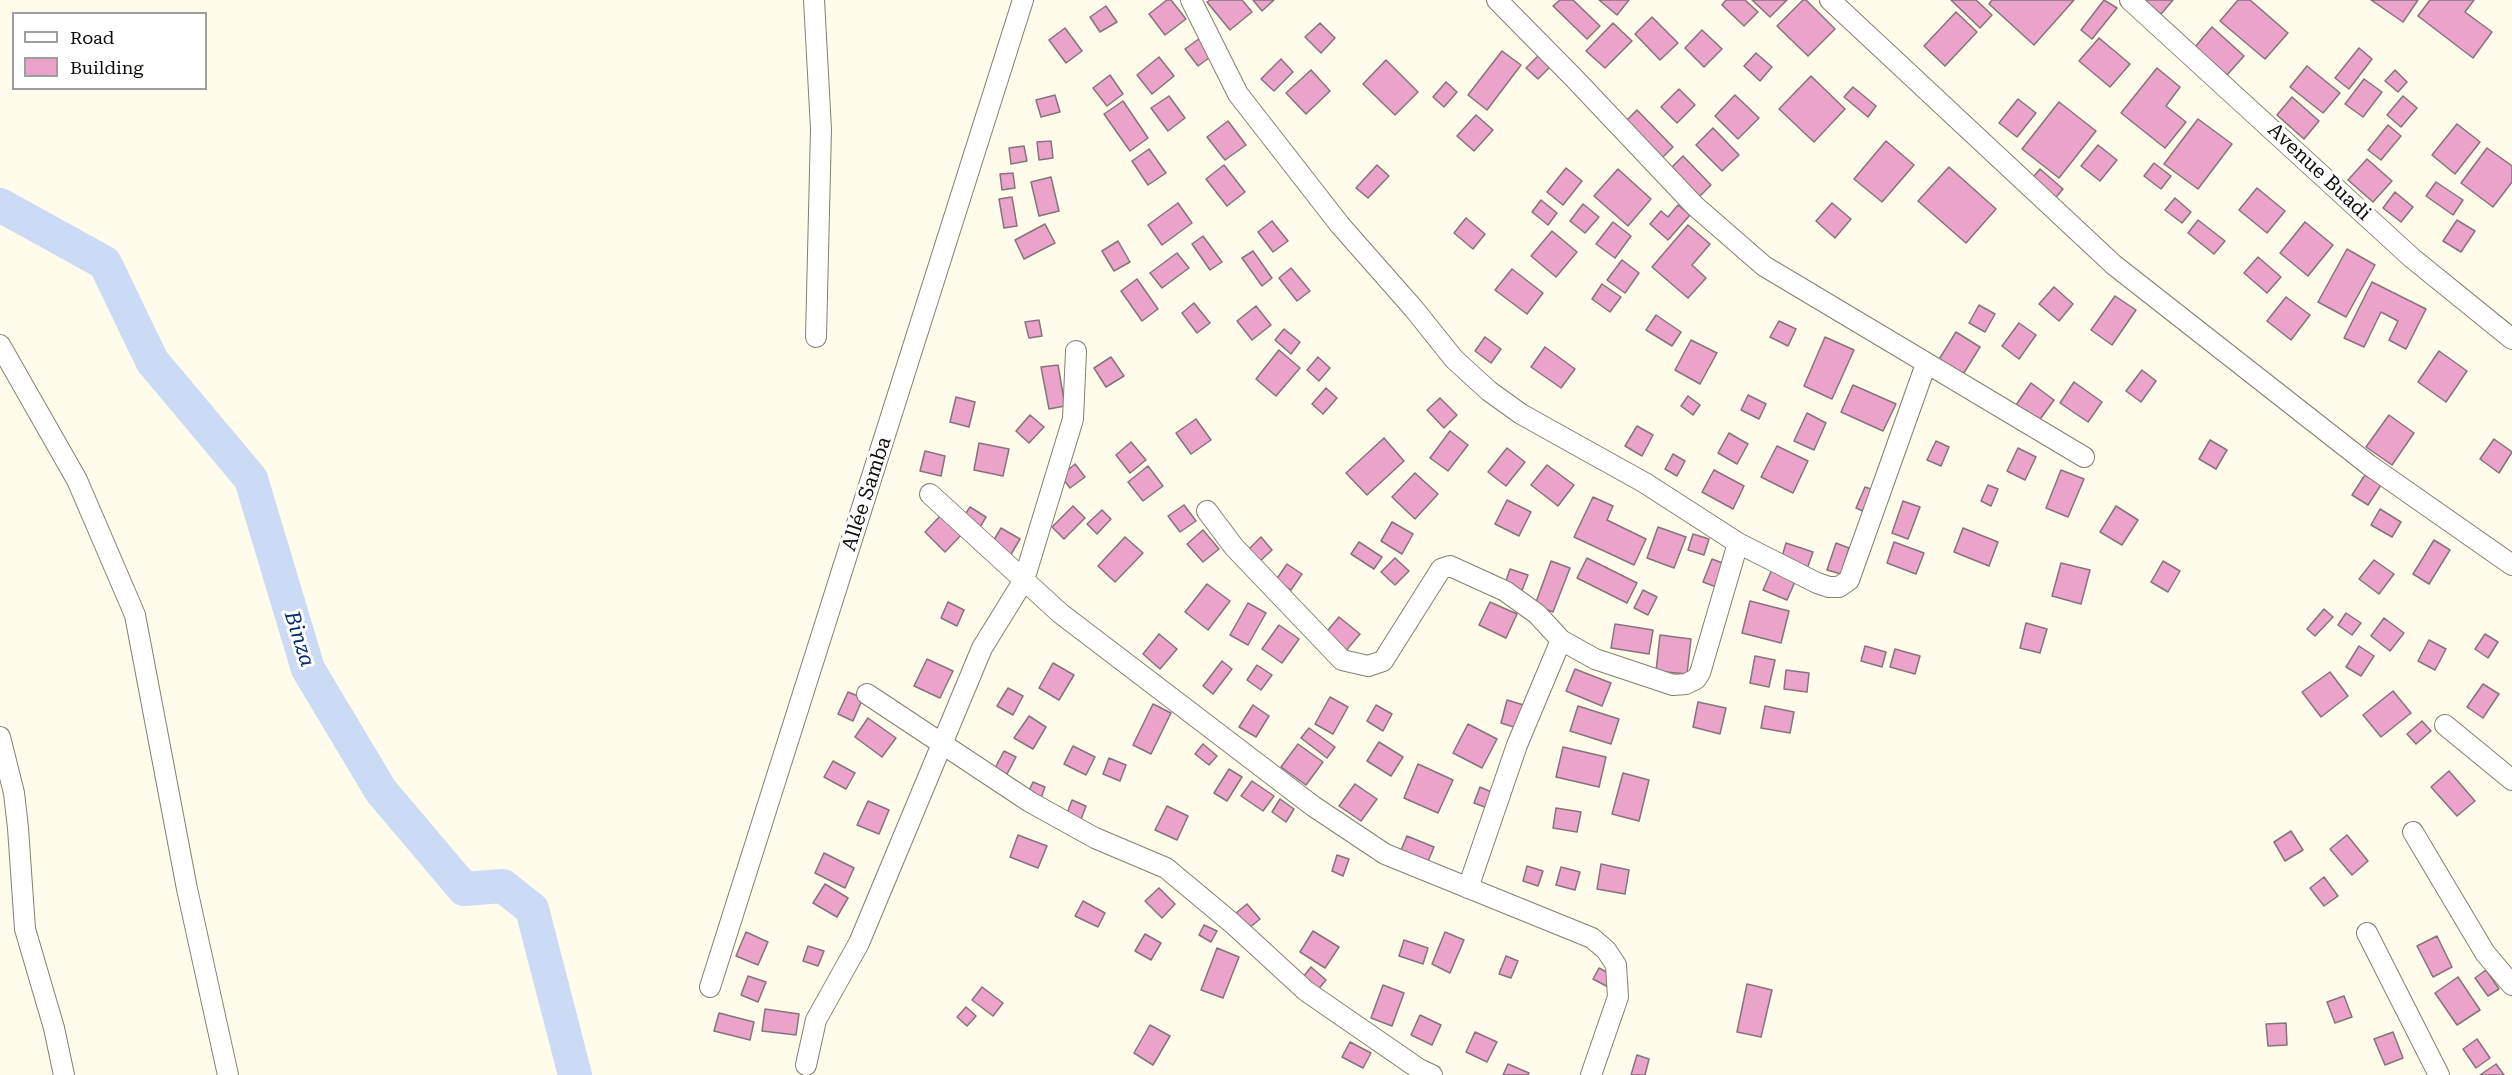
<!DOCTYPE html>
<html>
<head>
<meta charset="utf-8">
<style>
  body { margin:0 }
  #map { position:relative; width:2512px; height:1075px; overflow:hidden; background:#fffceb; font-family:"Roboto Serif",serif }
  canvas { display:block }
  .legend { position:absolute; left:12px; top:12px; width:195px; height:78px; box-sizing:border-box; background:#fff; border:2px solid #9e9e9c; margin:0; padding:8px 10px; list-style:none; font-size:18px; color:#0d0c07 }
  .legend li { display:flex; align-items:center; gap:12px; height:30px }
  .legend b { width:30px; border:2px solid #9e9e9c }
</style>
</head>
<body>
<div id="map">
<canvas width="2512" height="1075"></canvas>
<ul class="legend">
<li><b style="height:8px;background:#fff"></b>Road</li>
<li><b style="height:16px;background:#eba3c9"></b>Building</li>
</ul>
</div>
<script>
const g = document.querySelector('canvas').getContext('2d');
g.lineJoin = 'round';
const shape = rows => new Path2D(rows.map(r => 'M' + r).join(''));
function stroke(path, color, width, dash) { g.strokeStyle = color; g.lineWidth = width; g.lineCap = dash ? 'butt' : 'round'; g.setLineDash(dash || []); g.stroke(path); }
function paint(path, color) { g.fillStyle = color; g.fill(path, 'evenodd'); }
function write(font, color, halo, rows, align = 'center') {
  g.font = font + ' "Roboto Serif",serif'; g.lineWidth = 6; g.setLineDash([]); g.textBaseline = 'middle'; g.strokeStyle = halo; g.fillStyle = color; for (const [text, x, y, turn = 0] of rows) {
    g.save(); g.translate(x, y); g.rotate((+turn || 0) * Math.PI / 180); g.textAlign = isNaN(turn) ? turn : align; if (halo) g.strokeText(text, 0, 0); g.fillText(text, 0, 0); g.restore();
  }
}
stroke(shape([
  [0,205,105,263,152,361,251,479,308,669,381,791,464,889,503,886,532,909,575,1075]
]), '#ccdbf5', 34);
const building = shape([
  [1167,0,1171,0,1186,19,1165,35,1149,14,1167,0],
  [1210,0,1242,0,1252,12,1230,30,1207,2,1210,0],
  [1253,0,1274,0,1262,11,1253,0],
  [1560,0,1573,0,1600,26,1587,39,1553,6,1560,0],
  [1599,0,1629,0,1617,15,1599,0],
  [1726,0,1745,0,1758,12,1744,26,1722,5,1726,0],
  [1752,0,1787,0,1770,17,1752,0],
  [1803,0,1806,0,1835,29,1808,56,1777,26,1803,0],
  [1951,0,1976,0,1992,15,1980,28,1951,0],
  [1992,0,2074,0,2034,45,1989,4,1992,0],
  [2104,0,2117,8,2092,39,2081,30,2104,0],
  [2144,0,2173,0,2161,14,2144,0],
  [2238,0,2250,0,2288,33,2265,59,2220,21,2238,0],
  [2371,0,2418,0,2403,22,2371,0],
  [2430,0,2474,0,2465,12,2492,32,2473,58,2418,16,2430,0],
  [1106,6,1117,22,1100,32,1090,17,1106,6],
  [1956,12,1977,32,1945,66,1924,46,1956,12],
  [1652,17,1678,43,1660,60,1635,34,1652,17],
  [1320,23,1335,38,1321,53,1305,37,1320,23],
  [1613,23,1632,41,1605,68,1586,51,1613,23],
  [2212,27,2244,56,2227,75,2195,47,2212,27],
  [1065,28,1082,51,1066,63,1049,40,1065,28],
  [1702,30,1722,49,1704,67,1685,48,1702,30],
  [1200,38,1213,55,1198,66,1185,49,1200,38],
  [2099,38,2130,64,2110,87,2079,61,2099,38],
  [2359,48,2372,59,2349,89,2335,78,2359,48],
  [1502,51,1521,65,1487,110,1468,95,1502,51],
  [1756,53,1772,67,1760,81,1744,66,1756,53],
  [1538,56,1550,67,1538,79,1526,68,1538,56],
  [1159,57,1174,76,1152,94,1137,75,1159,57],
  [1281,59,1293,72,1274,91,1261,79,1281,59],
  [1386,60,1418,92,1395,115,1363,84,1386,60],
  [2307,66,2340,93,2323,113,2290,87,2307,66],
  [2157,68,2180,87,2166,106,2186,122,2165,148,2121,113,2157,68],
  [1311,70,1330,91,1306,114,1286,93,1311,70],
  [2395,70,2407,82,2398,92,2385,81,2395,70],
  [1110,75,1123,94,1107,106,1093,88,1110,75],
  [1811,76,1845,109,1814,142,1779,109,1811,76],
  [2364,79,2382,92,2363,117,2345,104,2364,79],
  [1446,82,1457,92,1444,107,1433,97,1446,82],
  [1853,87,1876,106,1868,117,1844,97,1853,87],
  [1679,89,1695,105,1677,123,1661,107,1679,89],
  [1055,95,1060,112,1041,117,1036,100,1055,95],
  [1735,95,1759,118,1738,139,1715,116,1735,95],
  [1169,96,1185,118,1168,131,1151,108,1169,96],
  [2403,96,2417,108,2401,127,2387,115,2403,96],
  [2292,97,2319,121,2304,139,2277,115,2292,97],
  [2018,99,2036,113,2017,137,1999,123,2018,99],
  [1123,101,1148,138,1130,151,1104,114,1123,101],
  [2059,102,2096,131,2059,178,2022,149,2059,102],
  [1637,110,1673,147,1661,159,1625,122,1637,110],
  [1476,115,1493,130,1474,151,1457,136,1476,115],
  [2198,119,2232,144,2198,189,2164,164,2198,119],
  [1228,121,1246,145,1225,160,1207,137,1228,121],
  [2457,124,2480,142,2455,174,2432,155,2457,124],
  [2388,125,2401,136,2381,160,2368,150,2388,125],
  [1713,128,1739,155,1722,171,1696,145,1713,128],
  [1051,141,1053,158,1039,160,1037,142,1051,141],
  [1886,141,1914,165,1882,202,1854,179,1886,141],
  [2098,145,2117,160,2100,181,2081,166,2098,145],
  [1024,146,1027,161,1011,164,1009,148,1024,146],
  [2487,148,2512,166,2512,182,2493,207,2461,183,2487,148],
  [1149,149,1166,173,1148,185,1132,161,1149,149],
  [1683,156,1711,185,1699,197,1671,168,1683,156],
  [2367,159,2392,181,2373,202,2348,180,2367,159],
  [2154,163,2171,176,2161,189,2144,176,2154,163],
  [1224,165,1245,192,1227,206,1206,179,1224,165],
  [1377,165,1389,176,1368,198,1356,188,1377,165],
  [1949,167,1996,209,1966,243,1918,201,1949,167],
  [1566,168,1582,181,1563,205,1547,192,1566,168],
  [1618,169,1651,199,1628,226,1594,196,1618,169],
  [2040,169,2063,189,2052,202,2029,182,2040,169],
  [1013,173,1015,188,1002,190,1000,174,1013,173],
  [1051,177,1059,211,1039,216,1031,182,1051,177],
  [2436,182,2463,200,2453,215,2426,196,2436,182],
  [2257,188,2285,211,2267,233,2239,210,2257,188],
  [2395,192,2413,207,2401,222,2383,208,2395,192],
  [1012,197,1017,226,1004,228,999,199,1012,197],
  [2175,198,2191,212,2182,223,2165,210,2175,198],
  [1541,200,1557,213,1548,225,1532,212,1541,200],
  [1178,203,1192,223,1162,245,1148,225,1178,203],
  [1832,203,1851,219,1835,238,1816,221,1832,203],
  [1583,204,1599,217,1585,233,1570,221,1583,204],
  [1678,205,1690,215,1668,240,1650,224,1661,211,1668,217,1678,205],
  [1466,218,1485,234,1473,249,1454,233,1466,218],
  [2198,220,2225,241,2214,254,2188,233,2198,220],
  [2457,220,2475,231,2461,252,2443,241,2457,220],
  [1272,221,1288,241,1273,252,1258,232,1272,221],
  [1613,222,1631,236,1615,258,1596,244,1613,222],
  [2305,222,2333,245,2308,276,2280,253,2305,222],
  [1045,224,1055,243,1024,259,1015,240,1045,224],
  [1688,225,1710,244,1692,265,1706,278,1688,298,1652,267,1688,225],
  [1552,231,1577,252,1556,277,1531,256,1552,231],
  [1203,236,1222,262,1210,270,1192,244,1203,236],
  [1118,241,1130,262,1114,271,1102,251,1118,241],
  [2347,249,2375,265,2346,317,2318,302,2347,249],
  [1253,251,1272,278,1262,286,1242,258,1253,251],
  [1177,253,1189,268,1162,288,1150,273,1177,253],
  [2258,257,2281,277,2267,293,2244,273,2258,257],
  [1622,260,1639,273,1625,293,1607,280,1622,260],
  [1291,268,1310,291,1297,301,1279,278,1291,268],
  [1512,269,1543,293,1527,314,1495,290,1512,269],
  [1137,279,1158,309,1142,321,1121,291,1137,279],
  [2372,282,2426,309,2406,349,2389,340,2398,321,2381,312,2364,347,2344,338,2372,282],
  [1602,284,1621,297,1610,312,1592,299,1602,284],
  [2054,287,2073,304,2059,321,2039,304,2054,287],
  [2115,296,2136,310,2112,345,2091,330,2115,296],
  [2286,297,2310,315,2291,340,2267,321,2286,297],
  [1194,303,1210,323,1197,333,1182,313,1194,303],
  [1979,305,1995,314,1985,332,1969,323,1979,305],
  [1256,306,1271,325,1252,340,1237,321,1256,306],
  [1656,315,1681,332,1672,346,1646,330,1656,315],
  [1039,320,1042,336,1029,338,1025,322,1039,320],
  [1779,321,1796,329,1788,346,1770,337,1779,321],
  [2019,323,2036,335,2019,359,2002,346,2019,323],
  [1284,329,1300,342,1291,354,1275,340,1284,329],
  [1956,332,1980,347,1962,376,1938,361,1956,332],
  [1485,337,1501,349,1491,363,1475,351,1485,337],
  [1825,337,1854,350,1832,399,1804,386,1825,337],
  [1691,340,1717,353,1700,384,1675,370,1691,340],
  [1545,347,1575,369,1561,388,1531,367,1545,347],
  [1279,350,1300,368,1276,396,1256,379,1279,350],
  [2439,351,2467,371,2446,402,2418,382,2439,351],
  [1111,357,1124,376,1106,387,1094,368,1111,357],
  [1318,357,1330,368,1319,381,1307,370,1318,357],
  [1058,365,1065,406,1049,409,1041,367,1058,365],
  [2142,370,2156,381,2141,402,2126,391,2142,370],
  [2074,382,2102,402,2088,422,2060,403,2074,382],
  [2031,383,2054,400,2038,422,2016,405,2031,383],
  [1853,385,1896,404,1883,431,1841,412,1853,385],
  [1326,388,1337,398,1323,414,1312,404,1326,388],
  [1748,395,1766,404,1759,419,1741,410,1748,395],
  [1688,396,1700,405,1693,415,1681,406,1688,396],
  [956,397,975,402,969,427,950,422,956,397],
  [1440,398,1457,415,1444,428,1427,410,1440,398],
  [1807,413,1826,423,1814,450,1794,441,1807,413],
  [1030,415,1044,427,1029,443,1016,431,1030,415],
  [2389,415,2414,433,2392,465,2366,447,2389,415],
  [1196,419,1211,440,1191,454,1176,433,1196,419],
  [1637,426,1653,435,1642,456,1625,446,1637,426],
  [1450,431,1468,445,1448,471,1430,458,1450,431],
  [1729,433,1748,444,1737,464,1718,453,1729,433],
  [1384,438,1404,461,1367,495,1346,473,1384,438],
  [2494,439,2512,452,2499,473,2480,459,2494,439],
  [2210,440,2227,450,2216,469,2199,459,2210,440],
  [1936,441,1949,447,1941,466,1927,460,1936,441],
  [1131,442,1146,460,1130,473,1116,455,1131,442],
  [979,443,1009,449,1003,476,974,470,979,443],
  [1777,446,1808,461,1793,493,1761,477,1777,446],
  [1507,448,1525,462,1506,486,1488,472,1507,448],
  [2018,448,2036,457,2025,480,2007,471,2018,448],
  [925,451,945,456,941,476,920,471,925,451],
  [1673,454,1685,461,1677,476,1665,469,1673,454],
  [1075,464,1085,477,1070,488,1061,476,1075,464],
  [1547,465,1574,485,1558,506,1531,485,1547,465],
  [1148,466,1163,486,1143,501,1128,482,1148,466],
  [1714,470,1744,486,1733,509,1702,492,1714,470],
  [2061,470,2084,479,2068,517,2046,508,2061,470],
  [1415,473,1438,494,1415,519,1392,497,1415,473],
  [2365,475,2381,485,2368,505,2352,495,2365,475],
  [1988,485,1998,489,1991,506,1981,501,1988,485],
  [1865,487,1874,490,1865,512,1856,508,1865,487],
  [1593,497,1613,506,1607,520,1646,539,1634,565,1574,537,1593,497],
  [1507,500,1531,512,1519,536,1495,524,1507,500],
  [1903,501,1920,507,1908,539,1892,533,1903,501],
  [1184,505,1196,521,1180,532,1168,516,1184,505],
  [1073,506,1085,518,1064,539,1052,527,1073,506],
  [2116,506,2138,520,2122,545,2100,532,2116,506],
  [970,507,986,517,979,529,962,519,970,507],
  [2380,509,2401,522,2392,537,2371,525,2380,509],
  [1102,510,1111,519,1097,534,1087,524,1102,510],
  [943,513,963,533,945,552,925,532,943,513],
  [1392,522,1413,534,1402,554,1381,541,1392,522],
  [1658,527,1686,537,1674,568,1647,558,1658,527],
  [1001,528,1020,539,1010,556,991,545,1001,528],
  [1963,528,1998,542,1989,566,1954,552,1963,528],
  [1203,530,1219,549,1203,562,1187,544,1203,530],
  [1693,534,1709,539,1704,555,1688,550,1693,534],
  [1125,537,1143,553,1115,582,1098,566,1125,537],
  [1261,537,1272,550,1258,563,1247,551,1261,537],
  [2434,540,2450,550,2429,584,2413,574,2434,540],
  [1359,542,1382,557,1374,569,1351,554,1359,542],
  [1894,542,1924,553,1916,574,1887,563,1894,542],
  [1786,543,1813,552,1807,569,1781,560,1786,543],
  [1836,543,1849,548,1841,574,1827,570,1836,543],
  [1395,558,1409,571,1395,585,1381,572,1395,558],
  [1587,558,1637,583,1627,603,1577,578,1587,558],
  [1712,559,1728,565,1719,588,1703,582,1712,559],
  [2374,560,2394,574,2379,594,2359,579,2374,560],
  [1551,561,1570,568,1553,612,1535,605,1551,561],
  [2163,561,2180,571,2168,592,2151,582,2163,561],
  [2061,563,2090,570,2081,604,2052,596,2061,563],
  [1287,564,1302,574,1291,590,1276,580,1287,564],
  [1773,567,1797,577,1787,600,1763,590,1773,567],
  [1510,569,1528,575,1521,593,1504,587,1510,569],
  [1207,584,1230,601,1208,630,1185,612,1207,584],
  [1643,590,1657,597,1648,615,1634,608,1643,590],
  [1750,601,1789,611,1781,643,1742,633,1750,601],
  [948,602,964,610,957,626,941,618,948,602],
  [1490,602,1517,614,1506,638,1479,625,1490,602],
  [1248,603,1266,613,1248,645,1230,635,1248,603],
  [2324,609,2333,617,2315,636,2307,629,2324,609],
  [2346,613,2361,623,2352,635,2338,625,2346,613],
  [1339,617,1360,634,1344,653,1324,635,1339,617],
  [2384,618,2404,633,2390,651,2371,636,2384,618],
  [2026,623,2047,629,2040,653,2020,648,2026,623],
  [1615,624,1653,630,1649,654,1611,648,1615,624],
  [1279,625,1299,639,1282,663,1262,649,1279,625],
  [1159,634,1177,649,1160,669,1143,654,1159,634],
  [2485,634,2498,642,2488,658,2475,649,2485,634],
  [1660,635,1691,639,1687,674,1656,671,1660,635],
  [2429,640,2446,649,2435,670,2418,661,2429,640],
  [1865,646,1886,652,1882,667,1861,661,1865,646],
  [2359,646,2374,656,2361,676,2346,667,2359,646],
  [1895,649,1920,656,1915,674,1890,667,1895,649],
  [1755,656,1775,660,1769,687,1750,683,1755,656],
  [927,659,953,671,940,698,914,686,927,659],
  [1222,661,1232,669,1213,694,1203,686,1222,661],
  [1053,663,1074,675,1059,700,1039,688,1053,663],
  [1257,665,1272,675,1261,690,1247,680,1257,665],
  [1575,669,1611,683,1602,706,1566,691,1575,669],
  [1786,670,1809,673,1807,692,1784,689,1786,670],
  [2330,672,2348,696,2321,717,2302,692,2330,672],
  [2483,684,2499,694,2483,718,2467,707,2483,684],
  [1008,688,1023,696,1013,715,997,706,1008,688],
  [2393,691,2411,713,2381,737,2363,715,2393,691],
  [848,692,863,698,853,721,838,714,848,692],
  [1330,697,1348,707,1333,734,1315,724,1330,697],
  [1507,700,1527,706,1520,729,1501,723,1507,700],
  [1698,702,1726,708,1720,734,1693,727,1698,702],
  [1153,704,1171,713,1151,754,1133,745,1153,704],
  [1253,705,1269,716,1256,737,1239,727,1253,705],
  [1376,705,1392,714,1383,731,1367,721,1376,705],
  [1578,706,1619,719,1611,744,1570,731,1578,706],
  [1765,706,1794,712,1790,733,1761,728,1765,706],
  [1029,716,1046,727,1033,749,1014,738,1029,716],
  [868,718,896,738,882,757,855,737,868,718],
  [2422,721,2431,731,2416,744,2407,734,2422,721],
  [1468,724,1497,739,1482,768,1453,753,1468,724],
  [1309,728,1335,747,1327,758,1301,738,1309,728],
  [1379,742,1403,757,1391,776,1367,761,1379,742],
  [1203,744,1217,756,1209,765,1195,754,1203,744],
  [1298,744,1323,762,1306,785,1281,767,1298,744],
  [1073,746,1095,757,1086,775,1064,764,1073,746],
  [1563,747,1606,757,1599,787,1556,777,1563,747],
  [1004,751,1016,757,1006,776,994,770,1004,751],
  [1109,758,1126,765,1120,781,1103,774,1109,758],
  [833,761,855,773,846,789,824,777,833,761],
  [1418,764,1453,780,1438,813,1404,798,1418,764],
  [1229,769,1242,777,1227,801,1214,793,1229,769],
  [2449,771,2475,801,2457,816,2431,787,2449,771],
  [1623,773,1649,780,1639,821,1612,814,1623,773],
  [1252,781,1274,796,1263,811,1241,796,1252,781],
  [1033,782,1045,787,1041,798,1028,793,1033,782],
  [1355,784,1377,799,1361,821,1339,806,1355,784],
  [1480,787,1496,794,1490,809,1474,803,1480,787],
  [1280,799,1294,809,1286,822,1272,812,1280,799],
  [1072,800,1086,806,1080,822,1066,816,1072,800],
  [868,801,889,810,879,834,857,825,868,801],
  [1167,806,1188,816,1177,840,1155,830,1167,806],
  [1556,808,1581,812,1577,832,1553,828,1556,808],
  [2291,831,2303,850,2285,861,2274,842,2291,831],
  [1018,835,1047,846,1038,868,1010,857,1018,835],
  [2347,835,2368,861,2352,875,2330,849,2347,835],
  [1407,836,1434,847,1426,866,1399,855,1407,836],
  [824,853,854,868,845,888,815,873,824,853],
  [1337,855,1349,859,1343,876,1332,871,1337,855],
  [1601,864,1629,870,1625,894,1597,889,1601,864],
  [1527,866,1543,871,1538,886,1523,881,1527,866],
  [1561,867,1580,872,1575,890,1556,885,1561,867],
  [2324,877,2338,896,2324,906,2310,888,2324,877],
  [825,884,848,898,837,917,813,903,825,884],
  [1159,888,1175,904,1162,918,1145,901,1159,888],
  [1083,901,1105,913,1098,927,1075,916,1083,901],
  [1247,904,1260,919,1249,928,1236,913,1247,904],
  [1204,925,1217,931,1211,942,1199,935,1204,925],
  [1313,931,1339,947,1325,968,1300,952,1313,931],
  [746,932,768,942,758,965,736,956,746,932],
  [1445,932,1464,940,1450,973,1432,964,1445,932],
  [1145,934,1161,943,1151,960,1135,951,1145,934],
  [2437,936,2452,967,2433,977,2417,946,2437,936],
  [1404,940,1428,948,1423,964,1399,956,1404,940],
  [808,946,824,951,818,966,803,961,808,946],
  [1217,948,1239,957,1223,998,1201,990,1217,948],
  [1506,956,1518,961,1511,978,1499,974,1506,956],
  [1311,967,1326,980,1315,993,1300,981,1311,967],
  [1599,968,1616,977,1610,988,1593,979,1599,968],
  [2486,970,2499,989,2488,996,2475,978,2486,970],
  [748,976,766,982,758,1002,741,995,748,976],
  [2458,977,2480,1010,2457,1025,2435,993,2458,977],
  [1747,984,1772,990,1761,1037,1737,1032,1747,984],
  [1383,985,1404,993,1392,1026,1371,1018,1383,985],
  [982,987,1003,1003,993,1016,972,1000,982,987],
  [2344,996,2352,1017,2335,1023,2327,1002,2344,996],
  [966,1007,976,1016,967,1026,957,1017,966,1007],
  [765,1009,799,1014,796,1035,762,1031,765,1009],
  [719,1013,754,1022,750,1040,714,1031,719,1013],
  [1420,1015,1441,1025,1432,1045,1411,1035,1420,1015],
  [2286,1023,2287,1045,2268,1046,2266,1024,2286,1023],
  [1150,1025,1170,1036,1153,1065,1134,1053,1150,1025],
  [1475,1032,1497,1042,1487,1062,1466,1052,1475,1032],
  [2393,1032,2403,1058,2385,1065,2374,1039,2393,1032],
  [2477,1039,2490,1058,2476,1068,2463,1049,2477,1039],
  [1350,1042,1371,1053,1363,1068,1342,1057,1350,1042],
  [1637,1055,1649,1059,1645,1075,1631,1075,1637,1055],
  [1508,1064,1529,1073,1528,1075,1503,1075,1508,1064],
  [2496,1064,2504,1075,2480,1075,2496,1064]
]);
paint(building, '#eba3c9');
stroke(building, '#85747c', 1.5);
const minor = shape([
  [814,0,821,129,816,337],
  [1191,0,1238,94,1340,225,1414,309,1454,359,1489,391,1521,414,1645,483,1738,543,1817,583,1829,587,1839,587,1849,580,1926,364],
  [1497,0,1573,77,1695,206,1764,266,2084,457],
  [1830,0,2114,265,2369,465,2512,565],
  [2130,0,2412,258,2512,339],
  [0,345,77,480,135,615,187,889,228,1075],
  [930,494,1060,613,1313,806,1385,854,1592,938,1606,950,1616,965,1618,997,1591,1075],
  [1207,511,1234,547,1342,660,1368,666,1383,661,1441,569,1450,566,1505,591,1537,614,1561,640,1595,659,1673,685,1686,684,1696,679,1700,673,1738,543],
  [867,694,1030,802,1095,838,1166,868,1232,923,1306,991,1419,1069,1432,1075],
  [2445,725,2512,780],
  [0,737,14,793,18,828,25,929,54,1028,64,1075],
  [2413,832,2485,953,2512,985],
  [1468,888,1517,745,1561,640],
  [2367,933,2439,1075],
  [710,987,1023,0],
  [806,1065,816,1020,859,943,982,648,1024,580,1073,419,1076,351]
]);
stroke(minor, '#838070', 22);
stroke(minor, '#fff', 20);
write('20px', '#0d0c07', '#fff', [
  ["Avenue Buadi",2319,172,43],
  ["Allée Samba",867,494,-72]
]);
write('italic 21px', '#032b70', '#fff', [
  ["Binza",299,639,72]
]);
</script>
</body>
</html>
